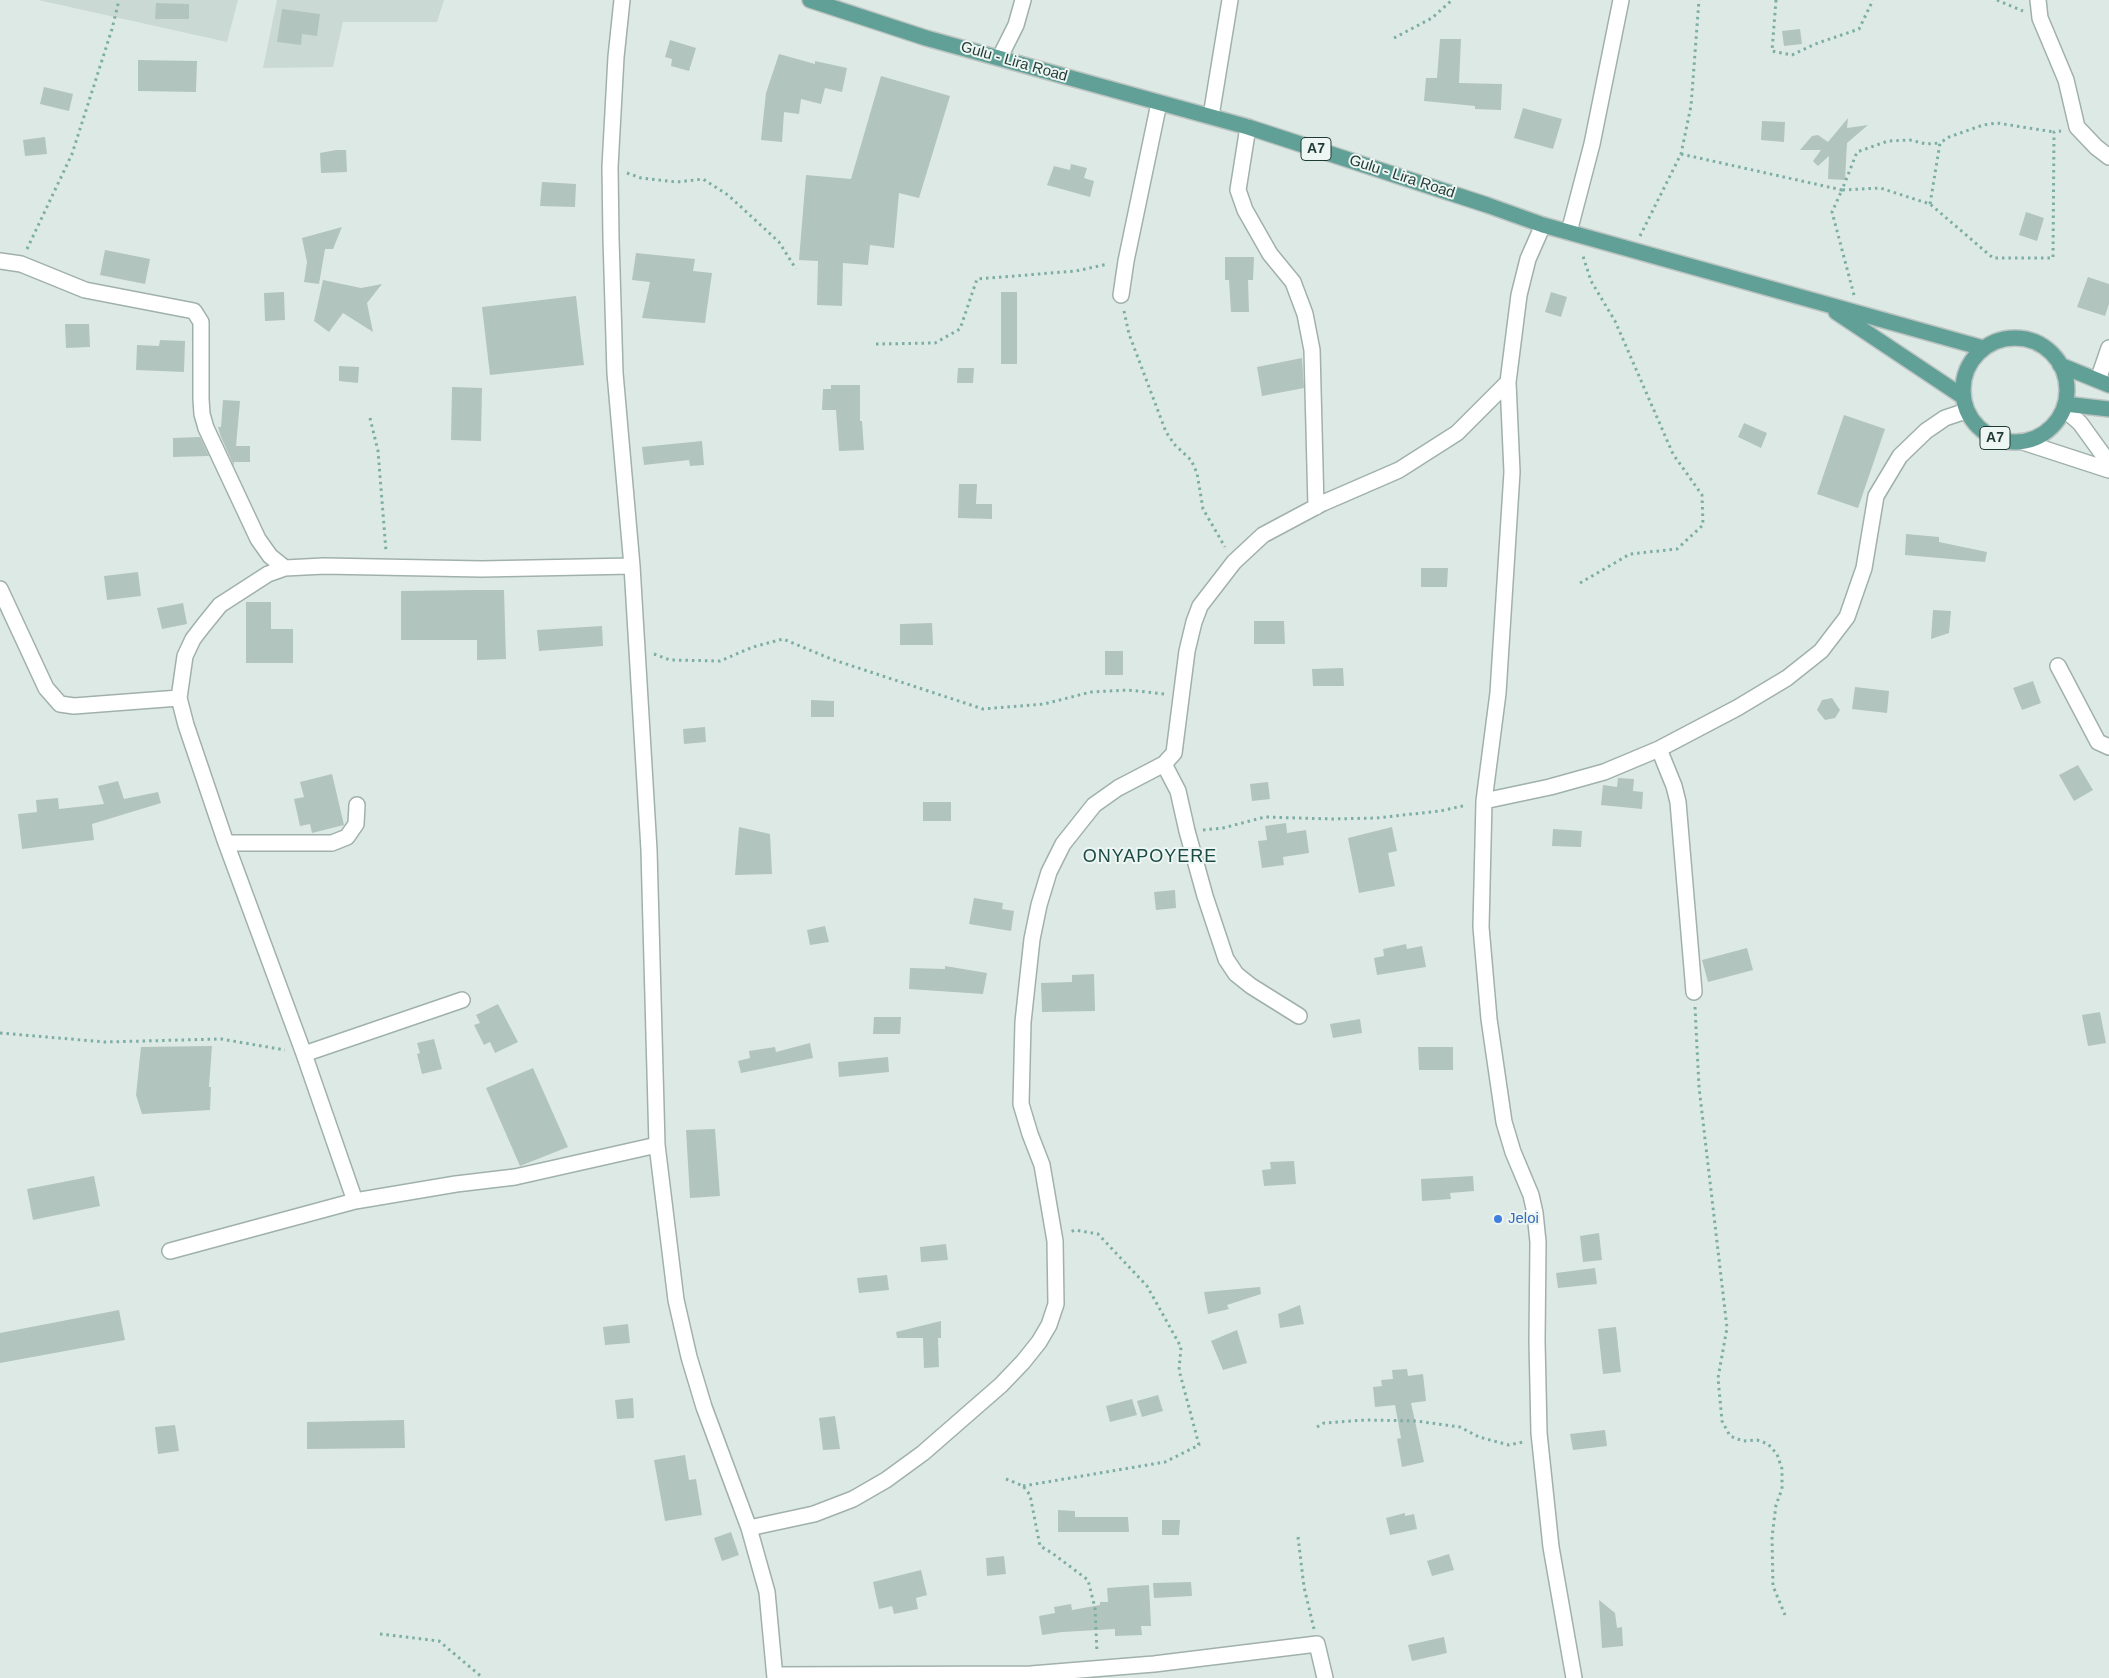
<!DOCTYPE html>
<html>
<head>
<meta charset="utf-8">
<style>
  body { margin:0 }
  canvas { display:block; background:#dde9e5 }
</style>
</head>
<body>
<canvas width="2109" height="1678"></canvas>
<script>
const g = document.querySelector('canvas').getContext('2d');
g.lineJoin = 'round';
function paint(path, color) { g.fillStyle = color; g.fill(path, 'evenodd'); }
const shape = rows => new Path2D(rows.map(r => 'M' + r).join(''));
function stroke(path, color, width, dash) { g.strokeStyle = color; g.lineWidth = width; g.lineCap = dash ? 'butt' : 'round'; g.setLineDash(dash || []); g.stroke(path); }
function write(font, color, halo, rows, align = 'center') {
  g.font = font + ' Helvetica,sans-serif'; g.lineWidth = 4; g.setLineDash([]); g.textBaseline = 'middle'; g.strokeStyle = halo; g.fillStyle = color; for (const [text, x, y, turn = 0] of rows) {
    g.save(); g.translate(x, y); g.rotate((+turn || 0) * Math.PI / 180); g.textAlign = isNaN(turn) ? turn : align; if (halo) g.strokeText(text, 0, 0); g.fillText(text, 0, 0); g.restore();
  }
}
paint(shape([
  [38,0,238,0,227,42],
  [277,0,444,0,437,22,343,22,333,67,263,68]
]), '#cbd9d4');
paint(shape([
  [156,3,189,4,189,19,155,19],
  [282,9,320,14,317,36,302,34,301,45,277,42],
  [1800,29,1802,44,1784,46,1782,31],
  [1440,39,1461,39,1459,83,1502,84,1501,110,1475,109,1475,106,1424,101,1426,78,1437,78],
  [670,40,696,48,689,71,671,66,672,59,665,57],
  [779,54,815,64,815,61,847,68,842,92,825,88,821,104,801,99,799,114,784,112,782,142,761,140,766,93],
  [138,60,197,61,196,92,138,91],
  [881,76,950,96,919,198,899,193,894,248,870,245,868,265,843,263,842,306,817,305,818,261,799,260,806,175,851,179],
  [44,87,73,94,69,111,40,104],
  [1523,108,1562,119,1553,149,1514,138],
  [1848,118,1847,128,1868,125,1847,143,1845,180,1828,179,1829,156,1818,166,1813,161,1821,150,1800,150,1812,136,1818,135,1828,142],
  [1762,121,1785,122,1784,142,1761,140],
  [45,137,47,154,25,156,23,140],
  [336,150,346,150,347,172,321,173,320,153],
  [1071,164,1087,168,1084,178,1094,181,1090,197,1047,185,1054,166,1070,170],
  [542,182,576,184,575,207,540,206],
  [2026,212,2044,218,2037,241,2019,235],
  [342,227,333,249,325,249,319,284,304,282,307,262,302,238],
  [105,250,150,259,145,284,100,275],
  [636,253,695,259,693,271,712,273,705,323,642,318,650,282,632,280],
  [1225,257,1254,257,1253,280,1248,280,1249,312,1231,312,1229,280,1225,280],
  [2088,277,2109,284,2109,304,2105,316,2077,307],
  [323,280,361,288,382,284,367,303,373,332,343,313,329,332,314,321],
  [284,292,285,320,265,321,264,293],
  [1001,292,1017,292,1017,364,1001,364],
  [1551,292,1567,297,1561,317,1545,312],
  [576,296,584,365,490,375,482,307],
  [65,324,89,324,90,347,66,348],
  [160,340,185,341,184,372,136,370,137,345,159,346],
  [1302,358,1304,388,1262,396,1257,367],
  [339,366,359,367,358,383,339,381],
  [958,368,974,368,973,383,957,383],
  [831,385,860,385,860,421,862,421,864,450,839,451,836,410,822,410,823,389,831,389],
  [452,387,482,388,481,441,451,440],
  [223,400,240,401,236,446,250,446,250,462,234,462,234,466,221,437,218,427,221,427],
  [1844,415,1885,429,1858,508,1817,494],
  [1744,423,1767,433,1761,448,1738,437],
  [200,437,209,456,173,457,173,438],
  [702,441,704,465,690,466,689,460,644,465,642,447],
  [959,484,977,484,976,504,992,504,992,519,958,518],
  [1906,534,1939,537,1939,542,1987,552,1985,562,1905,555],
  [1421,568,1448,568,1447,587,1421,587],
  [138,572,141,596,107,600,104,576],
  [476,590,504,590,506,659,477,660,477,640,401,640,401,591],
  [246,602,271,602,271,629,293,629,293,663,246,663],
  [183,603,187,624,162,629,157,608],
  [1933,610,1951,611,1949,633,1931,639],
  [1254,621,1284,621,1285,644,1254,644],
  [932,623,933,645,900,645,900,624],
  [602,626,603,646,539,651,537,630],
  [1105,651,1123,651,1123,675,1105,675],
  [1343,668,1344,686,1313,686,1312,669],
  [2033,681,2041,703,2022,710,2013,688],
  [1855,687,1889,691,1887,713,1852,709],
  [1832,698,1840,710,1835,718,1825,720,1817,710,1822,700],
  [811,700,834,701,834,717,811,717],
  [705,727,706,742,684,744,683,729],
  [2078,765,2093,790,2074,801,2059,775],
  [332,774,344,825,312,833,310,824,300,826,294,799,304,797,300,782],
  [1618,778,1634,779,1633,791,1643,792,1642,809,1601,805,1603,785,1617,787],
  [118,781,124,799,158,792,161,803,92,824,94,840,22,849,18,814,37,812,36,800,58,798,59,809,104,804,98,786],
  [1268,782,1270,799,1252,801,1250,784],
  [923,802,951,802,951,821,923,821],
  [1286,823,1287,833,1306,830,1309,853,1283,857,1284,865,1262,868,1258,841,1267,840,1265,826],
  [739,827,770,834,772,874,735,875],
  [1392,827,1397,851,1388,853,1395,886,1359,893,1348,838],
  [1553,829,1582,831,1581,847,1552,846],
  [1175,890,1176,908,1156,910,1154,892],
  [974,898,1003,903,1002,909,1014,911,1011,931,969,924],
  [825,926,829,942,810,945,807,930],
  [1406,944,1407,949,1422,946,1426,967,1377,975,1374,958,1384,956,1383,949],
  [1747,948,1753,970,1708,982,1702,960],
  [945,966,987,973,983,994,909,989,910,968,945,969],
  [1094,974,1095,1011,1042,1012,1041,983,1072,982,1072,975],
  [498,1004,518,1042,495,1053,490,1042,484,1045,474,1025,480,1023,476,1015],
  [2100,1012,2106,1043,2088,1046,2082,1015],
  [874,1017,901,1017,900,1034,873,1034],
  [1360,1019,1362,1033,1333,1038,1330,1024],
  [434,1039,442,1069,422,1074,417,1054,420,1053,417,1043],
  [810,1043,813,1058,741,1073,738,1061,750,1058,749,1051,775,1047,776,1052],
  [212,1046,209,1087,211,1087,210,1110,142,1114,136,1095,141,1047],
  [1418,1047,1453,1047,1453,1070,1419,1070],
  [888,1057,889,1072,839,1077,838,1062],
  [533,1068,568,1147,520,1166,486,1088],
  [715,1129,720,1196,690,1198,686,1130],
  [1294,1161,1296,1184,1264,1186,1262,1170,1271,1169,1270,1162],
  [94,1176,100,1206,33,1220,27,1189],
  [1473,1176,1474,1191,1450,1193,1451,1199,1422,1201,1421,1179],
  [1599,1233,1602,1260,1583,1262,1580,1236],
  [946,1244,948,1260,921,1262,920,1247],
  [1595,1268,1597,1284,1558,1288,1556,1273],
  [887,1275,889,1290,859,1293,857,1278],
  [1260,1287,1261,1294,1227,1305,1229,1309,1208,1314,1204,1292],
  [1300,1305,1304,1324,1280,1328,1278,1314],
  [119,1310,125,1340,0,1363,0,1333],
  [941,1321,941,1338,938,1338,939,1367,924,1368,923,1338,897,1338,896,1332],
  [628,1324,630,1343,605,1345,603,1327],
  [1616,1327,1621,1372,1603,1374,1598,1329],
  [1237,1330,1247,1363,1223,1370,1211,1341],
  [1407,1369,1408,1376,1423,1374,1426,1401,1411,1403,1424,1462,1402,1467,1397,1439,1401,1438,1395,1405,1375,1407,1373,1387,1382,1386,1381,1380,1393,1379,1392,1370],
  [1158,1395,1163,1411,1142,1417,1137,1401],
  [633,1398,634,1418,617,1419,615,1400],
  [1132,1399,1137,1415,1110,1422,1106,1406],
  [835,1416,840,1449,823,1450,819,1418],
  [404,1420,405,1448,307,1449,307,1422],
  [175,1425,179,1451,158,1454,155,1427],
  [1605,1430,1607,1446,1573,1450,1570,1434],
  [685,1455,689,1480,696,1479,702,1515,665,1521,654,1460],
  [1058,1510,1075,1511,1075,1517,1128,1517,1129,1532,1058,1532],
  [1405,1513,1405,1516,1414,1514,1417,1529,1390,1535,1386,1518],
  [1162,1520,1180,1520,1179,1535,1162,1535],
  [731,1532,739,1555,722,1561,714,1538],
  [1449,1554,1454,1570,1432,1576,1427,1561],
  [1004,1556,1006,1574,987,1576,986,1558],
  [921,1570,927,1595,916,1598,918,1609,894,1614,892,1606,879,1609,873,1582],
  [1191,1582,1192,1596,1154,1598,1153,1583],
  [1149,1585,1151,1626,1141,1626,1142,1635,1115,1636,1115,1629,1062,1632,1042,1635,1039,1616,1055,1613,1054,1607,1071,1604,1072,1610,1100,1605,1100,1602,1108,1602,1107,1588],
  [1599,1600,1615,1613,1617,1628,1622,1627,1623,1646,1602,1648],
  [1444,1637,1447,1653,1412,1661,1408,1645]
]), '#b2c4be');
const minor = shape([
  [622,0,616,57,610,167,611,238,615,373,632,566,649,850,657,1145,676,1300,689,1357,704,1407,749,1528,767,1592,775,1678],
  [2038,0,2040,18,2066,80,2077,127,2096,147,2109,157],
  [1000,57,1016,25,1023,0],
  [1211,116,1230,0],
  [1248,127,1238,190,1245,210,1270,254,1293,282,1305,314,1312,350,1316,507],
  [1543,225,1528,259,1519,295,1508,382,1512,472,1498,693,1484,801,1481,927,1489,1019,1504,1122,1513,1152,1531,1195,1535,1213,1538,1242,1537,1341,1539,1433,1551,1547,1574,1678],
  [1569,232,1592,144,1621,0],
  [0,261,21,264,85,290,194,311,201,322,201,399,202,414,206,428,258,539,270,556,285,568,324,566,482,569,632,566],
  [1121,295,1126,261,1159,103],
  [2098,380,2109,348],
  [2064,409,2080,423,2109,463],
  [2023,442,2109,470],
  [285,568,268,574,220,605,203,626,193,639,185,656,179,698,186,725,226,843,304,1054,355,1201],
  [0,589,46,688,60,704,74,706,179,698],
  [2058,666,2098,742,2109,747],
  [1659,749,1674,786,1678,802,1694,992],
  [1164,764,1178,791,1187,831,1205,896,1226,959,1236,974,1251,986,1299,1016],
  [1484,801,1550,787,1604,772,1659,749,1737,708,1787,678,1821,651,1847,617,1864,568,1876,496,1900,456,1926,431,1945,418,1966,411],
  [226,843,332,843,347,837,356,824,357,805],
  [304,1054,462,1000],
  [170,1251,355,1201,456,1184,515,1177,657,1145],
  [749,1528,814,1514,853,1499,886,1480,923,1453,1001,1385,1023,1362,1039,1342,1049,1325,1056,1304,1055,1241,1042,1165,1030,1134,1021,1104,1023,1022,1032,939,1039,905,1049,872,1063,844,1094,805,1118,788,1164,764,1174,753,1187,651,1194,622,1200,606,1234,562,1263,535,1323,503,1399,470,1457,433,1508,382],
  [775,1675,1031,1674,1154,1664,1317,1644,1325,1678]
]);
const major = shape([
  [810,0,926,38,1248,127,1487,205,1543,225,1983,348],
  [1836,312,1962,396],
  '1963 390a52 52 0 1 1 104 0a52 52 0 1 1-104 0Z',
  [2060,365,2109,385],
  [2065,404,2109,409]
]);
stroke(minor, '#a0b1ac', 18);
stroke(major, '#bcc4c2', 18);
stroke(shape([
  [1776,0,1772,51,1792,55,1815,44,1859,29,1873,0],
  [1997,0,2023,11],
  [1394,38,1432,18,1452,0],
  [1681,154,1842,190,1857,152,1888,141,1910,140,1926,144,1940,143],
  [627,173,641,178,677,182,703,179,728,195,779,242,796,269],
  [1930,204,1940,143,1949,137,1983,125,1997,123,2054,132],
  [1640,236,1681,154,1691,106,1699,0],
  [27,249,72,154,112,29,119,0],
  [1854,295,1832,212,1842,190,1880,188,1930,204,1993,258,2053,258,2054,132,2061,131],
  [1124,311,1129,334,1166,432,1175,445,1191,460,1197,473,1203,509,1225,547],
  [876,344,935,343,960,329,977,279,1076,271,1108,264],
  [370,418,378,451,386,551],
  [1580,583,1630,554,1677,549,1703,525,1702,495,1673,454,1615,321,1591,281,1582,253],
  [654,654,670,660,720,661,753,647,783,639,831,659,983,709,1044,704,1091,692,1128,690,1164,694],
  [1203,830,1223,828,1265,817,1332,819,1376,818,1440,811,1467,805],
  [1695,1007,1699,1087,1727,1328,1718,1378,1722,1421,1730,1436,1743,1441,1757,1440,1768,1444,1777,1454,1782,1469,1782,1489,1776,1505,1772,1537,1773,1586,1785,1615],
  [0,1033,105,1042,221,1039,285,1050],
  [1317,1427,1324,1423,1366,1420,1416,1421,1460,1427,1479,1437,1509,1445,1523,1442],
  [1006,1479,1023,1486,1030,1495,1040,1546,1052,1553,1088,1580,1095,1608,1097,1653],
  [1023,1486,1165,1462,1199,1445,1179,1370,1181,1347,1147,1286,1098,1234,1075,1230,1070,1232],
  [1298,1537,1304,1587,1314,1629],
  [380,1634,439,1641,483,1678]
]), '#7caea3', 3, [2.5, 4]);
stroke(minor, '#fff', 15);
stroke(major, '#60a096', 15);
for (const [x, y, r, color] of [
  [1498,1219,5,"#3f7fe0"]
]) { const dot = new Path2D(); dot.arc(x, y, r, 0, 2 * Math.PI); g.fillStyle = color; g.fill(dot); stroke(dot, '#edf6f2', 2); }
for (const [x, y, w] of [
  [1316,149,30],
  [1995,438,30]
]) { const box = new Path2D(); box.roundRect(x - w / 2, y - 11.5, w, 23, 4); g.fillStyle = '#edf6f2'; g.fill(box); stroke(box, '#1f3934', 1); }
write('bold 14px', '#1f3934', null, [
  ["A7",1316,149],
  ["A7",1995,438]
]);
write('15px', '#1f3934', '#edf6f2', [
  ["Gulu - Lira Road",1014,62,16],
  ["Gulu - Lira Road",1402,177,18]
]);
write('15px', '#366cbe', '#edf6f2', [
  ["Jeloi",1508,1219]
], 'left');
g.letterSpacing = '1px';
write('18px', '#1b4a44', '#edf6f2', [
  ["ONYAPOYERE",1150,857]
]);
g.letterSpacing = '0px';
</script>
</body>
</html>
